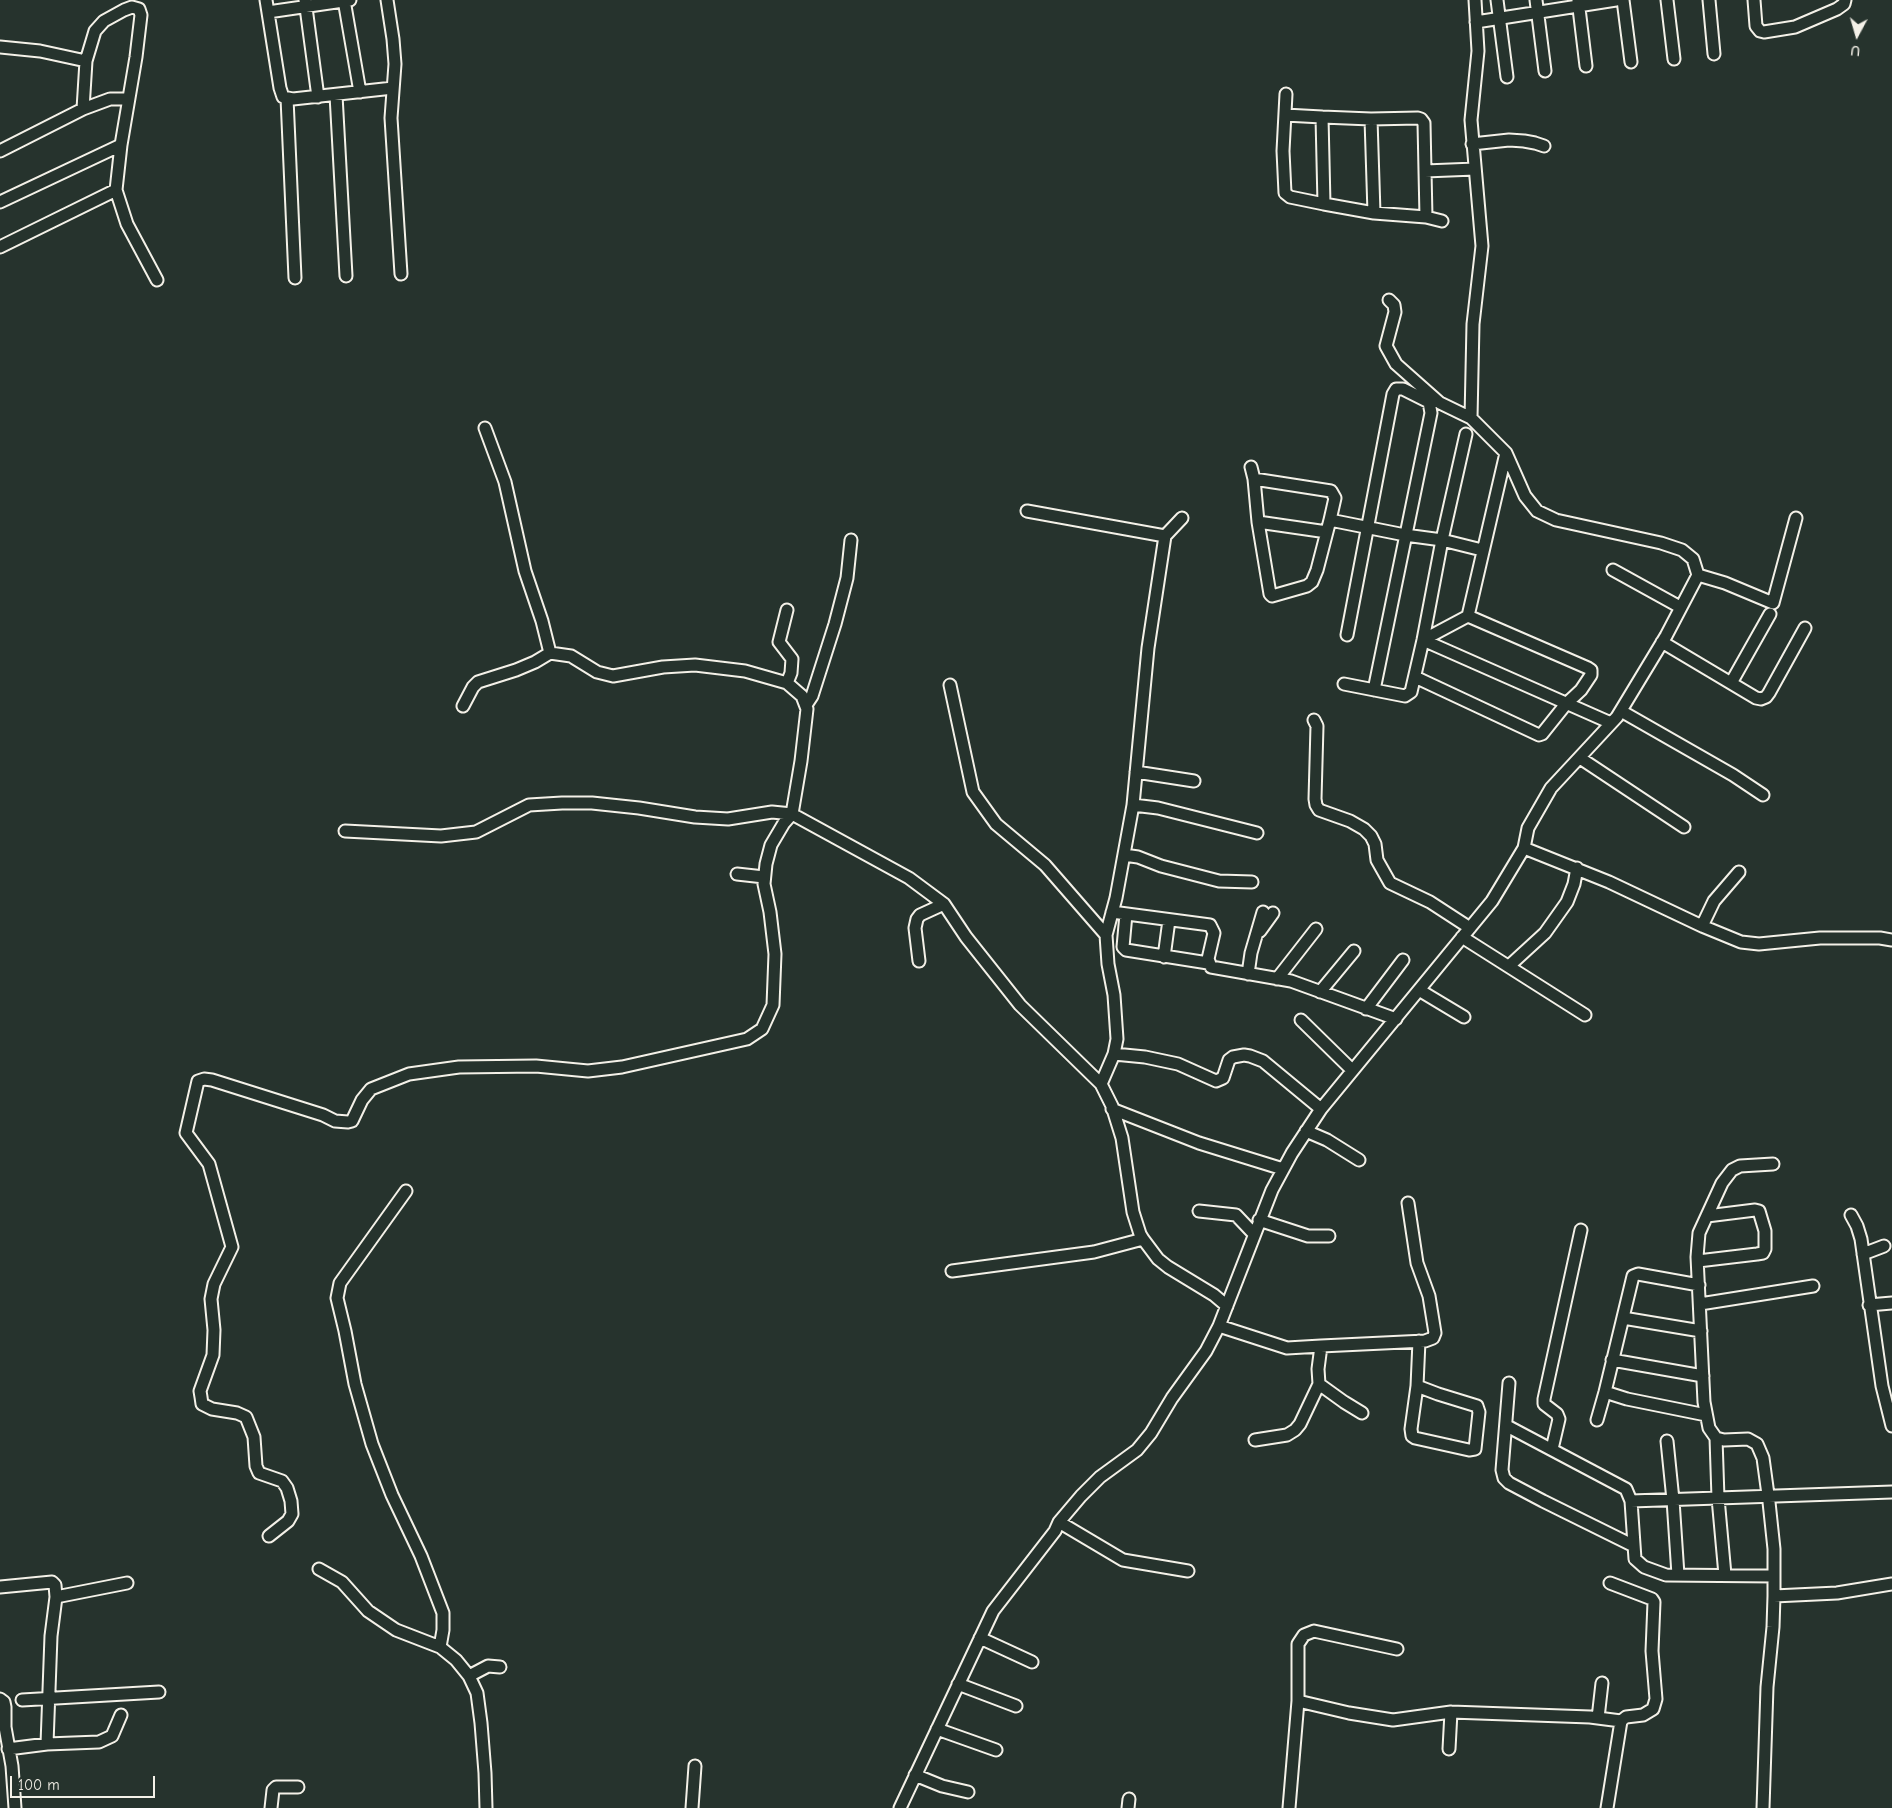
<!DOCTYPE html>
<html>
<head>
<meta charset="utf-8">
<style>
  body { margin:0 }
  #map { position:relative; width:1892px; height:1808px; overflow:hidden; background:#26332d; font-family:"Comic Neue",sans-serif }
  canvas { display:block }
  .north { position:absolute; left:1832px; top:10px; width:50px; height:50px; -webkit-text-stroke:4px #26332d; paint-order:stroke; rotate:186deg; font-size:14px; font-weight:700; line-height:20px; text-align:center; color:#f4f1e8 }
  .north::after { content:''; display:block; margin:auto; width:18px; height:22px; background:#f4f1e8; clip-path:polygon(50% 0,100% 100%,50% 72%,0 100%) }
  .scale { position:absolute; left:10px; top:1776px; width:145px; height:22px; box-sizing:border-box; border:2px solid #f4f1e8; border-top:0; padding-left:6px; font-size:15px; line-height:18px; white-space:nowrap; color:#f4f1e8; -webkit-text-stroke:4px #26332d; paint-order:stroke }
</style>
</head>
<body>
<div id="map">
<canvas width="1892" height="1808"></canvas>
<div class="north">U</div>
<div class="scale">100 m</div>
</div>
<script>
const g = document.querySelector('canvas').getContext('2d');
g.lineJoin = 'round';
const shape = rows => new Path2D(rows.map(r => 'M' + r).join(''));
function stroke(path, color, width, dash) { g.strokeStyle = color; g.lineWidth = width; g.lineCap = dash ? 'butt' : 'round'; g.setLineDash(dash || []); g.stroke(path); }
const minor = shape([
  [266,0,280,88,283,97,293,99,393,88],
  [305,0,318,97],
  [344,0,360,92],
  [387,0,393,39,395,64,391,118,401,274],
  [1497,0,1507,77],
  [1536,0,1545,71],
  [1578,0,1586,66],
  [1623,0,1631,62],
  [1667,0,1674,59],
  [1709,0,1714,54],
  [1754,0,1756,26,1760,31,1764,32,1795,27,1837,9,1844,4,1845,0],
  [268,12,350,0],
  [1476,22,1616,0],
  [0,47,40,51,86,61],
  [1286,94,1283,151,1285,193,1290,197,1324,204],
  [336,95,346,276],
  [287,98,295,278],
  [1285,115,1322,117],
  [1371,119,1374,213],
  [1472,144,1509,140,1524,141,1535,143,1544,146],
  [0,151,83,109,110,99,128,99],
  [1425,171,1424,123,1421,119,1418,118,1371,119,1322,117,1324,204,1374,213,1426,217,1442,221],
  [116,190,127,224,157,280],
  [0,202,121,145],
  [1426,217,1425,171,1475,169],
  [0,247,116,190,121,145,136,57,141,15,139,9,132,7,124,10,104,21,95,31,86,61,83,109],
  [1389,300,1394,305,1395,312,1386,346,1396,364,1440,403,1471,418],
  [485,428,505,482,525,571,542,621,550,653],
  [1251,467,1254,479,1258,522,1270,594,1272,596,1307,586,1312,582,1317,570,1330,520],
  [1254,479,1331,491,1335,498,1330,520,1405,535,1442,540,1482,550],
  [1027,511,1165,536],
  [1258,522,1327,532],
  [1613,570,1680,607],
  [1698,575,1725,583,1773,603,1796,518],
  [787,610,779,642,792,659,791,673,787,683],
  [1468,616,1506,453],
  [1347,635,1393,394,1396,389,1403,389,1429,402,1431,413,1374,690],
  [1423,640,1611,723],
  [1662,642,1756,698,1761,699,1766,697,1769,693,1805,628],
  [1415,677,1539,735,1542,734,1566,704,1581,690,1591,675,1591,670,1588,668,1468,616,1423,640],
  [1731,683,1770,614],
  [1344,684,1405,696,1411,692,1423,640,1442,540,1466,434],
  [950,685,973,792,996,824,1045,865,1106,935],
  [806,705,812,696,835,624,847,578,851,540],
  [1621,711,1733,775,1763,795],
  [1314,720,1317,726,1315,799,1316,805,1319,810,1350,821,1364,829,1371,836,1375,844,1377,860,1390,883,1430,902,1470,928],
  [1580,758,1684,827],
  [1136,772,1194,781],
  [1133,805,1158,808,1257,833],
  [345,831,441,836,476,832,529,805,562,803,592,803,639,808,695,817,728,819,772,812,792,814,801,761,807,709,802,696,787,683,745,671,695,665,663,667,613,676,597,672,571,656,550,653,535,662,516,670,478,682,473,687,463,706],
  [1524,848,1609,882,1702,926,1741,942,1759,944,1820,938,1880,938,1892,940],
  [1124,855,1138,857,1161,866,1219,881,1252,882],
  [737,874,764,877],
  [1112,912,1210,925,1214,933,1208,959,1211,967,1291,981,1396,1019],
  [1126,914,1123,947,1126,950,1208,963],
  [1702,926,1714,901,1739,872],
  [1260,931,1273,913],
  [1462,937,1585,1015],
  [1164,957,1169,920],
  [919,961,915,928,917,919,920,915,944,904],
  [1509,966,1545,933,1567,902,1574,884,1577,868],
  [1248,974,1251,953,1263,912],
  [1277,979,1316,929],
  [1419,990,1464,1017],
  [1320,992,1354,951],
  [1366,1009,1403,960],
  [1301,1020,1352,1070],
  [1114,1054,1145,1057,1178,1064,1216,1081,1223,1078,1229,1060,1233,1057,1244,1055,1250,1056,1263,1061,1321,1109],
  [1101,1084,1114,1054,1117,1039,1114,995,1108,964,1106,935,1116,898,1133,805,1148,648,1165,536,1182,518],
  [1112,1109,1199,1143,1283,1169],
  [1306,1131,1327,1140,1359,1160],
  [406,1191,340,1283,337,1298,345,1331,355,1384,372,1444,392,1495,421,1556,443,1613,443,1630,440,1647],
  [1199,1211,1236,1215,1254,1234],
  [1851,1215,1857,1226,1861,1239,1882,1386,1892,1426],
  [1259,1220,1308,1236,1329,1236],
  [1863,1254,1884,1246],
  [1698,1261,1757,1254,1763,1253,1765,1249,1765,1231,1759,1211,1755,1210,1707,1216],
  [952,1271,1094,1252,1143,1239],
  [1700,1304,1813,1286],
  [1869,1305,1892,1303],
  [1623,1318,1701,1331],
  [1219,1326,1287,1348,1321,1346,1318,1369,1319,1384,1344,1402,1362,1413],
  [1321,1346,1425,1341,1433,1338,1435,1333,1429,1296,1417,1263,1408,1203],
  [1612,1360,1703,1376],
  [1509,1383,1502,1470,1504,1478,1509,1483,1543,1501,1634,1546],
  [1417,1386,1438,1394,1477,1406,1479,1412,1475,1449,1469,1450,1415,1438,1412,1436,1411,1429,1417,1386,1419,1341],
  [1605,1392,1627,1399,1706,1415],
  [1597,1420,1605,1392,1633,1276,1638,1274,1699,1285],
  [1507,1426,1626,1489,1631,1501,1635,1559,1644,1567,1666,1575,1774,1576],
  [1716,1438,1718,1498,1725,1575],
  [1255,1440,1287,1435,1295,1430,1300,1424,1319,1384],
  [1667,1441,1673,1500,1678,1575],
  [1552,1449,1559,1419,1557,1414,1544,1404,1544,1399,1581,1230],
  [1631,1501,1892,1492],
  [1059,1522,1123,1560,1188,1571],
  [269,1536,288,1521,292,1514,291,1501,287,1488,282,1481,259,1473,256,1466,254,1437,246,1417,237,1413,212,1409,202,1404,201,1397,200,1391,213,1355,214,1330,211,1299,214,1284,232,1247,209,1164,186,1133,198,1081,204,1079,212,1080,323,1115,335,1121,348,1122,352,1121,362,1100,371,1089,409,1074,459,1067,536,1066,588,1071,622,1067,747,1039,762,1029,773,1005,775,954,770,912,764,884,766,864,771,845,784,823,792,814,909,878,944,904,966,937,1020,1005,1101,1084,1112,1106,1122,1138,1133,1212,1140,1234,1143,1239,1158,1259,1168,1267,1214,1295,1227,1306],
  [319,1569,342,1582,368,1611,396,1630,440,1647,456,1660,469,1676,477,1693,481,1723,485,1773,486,1808],
  [1610,1583,1652,1599,1654,1602,1652,1651,1656,1699,1653,1709,1643,1715,1626,1717,1621,1721],
  [0,1587,52,1582,55,1585,56,1597,51,1636,47,1744],
  [1774,1596,1837,1593,1892,1584],
  [56,1597,127,1583],
  [980,1638,1032,1662],
  [469,1676,488,1666,500,1667],
  [958,1684,1016,1706],
  [0,1699,4,1702,5,1707,5,1727,12,1766,15,1808],
  [22,1700,159,1692],
  [1298,1701,1298,1644,1304,1635,1314,1631,1397,1649],
  [1598,1718,1602,1683],
  [937,1729,996,1750],
  [8,1749,47,1744,99,1742,112,1736,121,1715],
  [1449,1749,1451,1712],
  [915,1775,942,1786,968,1792],
  [271,1808,273,1790,276,1787,298,1787],
  [692,1808,695,1766],
  [900,1808,993,1611,1055,1531,1059,1522,1081,1496,1100,1477,1137,1450,1151,1433,1172,1398,1206,1351,1219,1326,1272,1190,1292,1153,1321,1109,1492,901,1524,848,1528,828,1551,788,1617,717,1666,636,1698,575,1693,559,1682,550,1661,543,1556,520,1537,511,1525,496,1506,453,1471,418,1473,324,1482,246,1471,120,1478,51,1475,0],
  [1128,1808,1129,1799],
  [1289,1808,1298,1701,1349,1713,1393,1720,1451,1712,1590,1717,1621,1721,1607,1808],
  [1763,1808,1767,1687,1773,1627,1774,1596,1774,1549,1769,1502,1763,1458,1757,1444,1748,1439,1724,1440,1716,1438,1709,1428,1704,1402,1697,1257,1699,1233,1722,1183,1732,1170,1740,1166,1773,1164]
]);
stroke(minor, '#f4f1e8', 15);
stroke(minor, '#26332d', 11);
</script>
</body>
</html>
